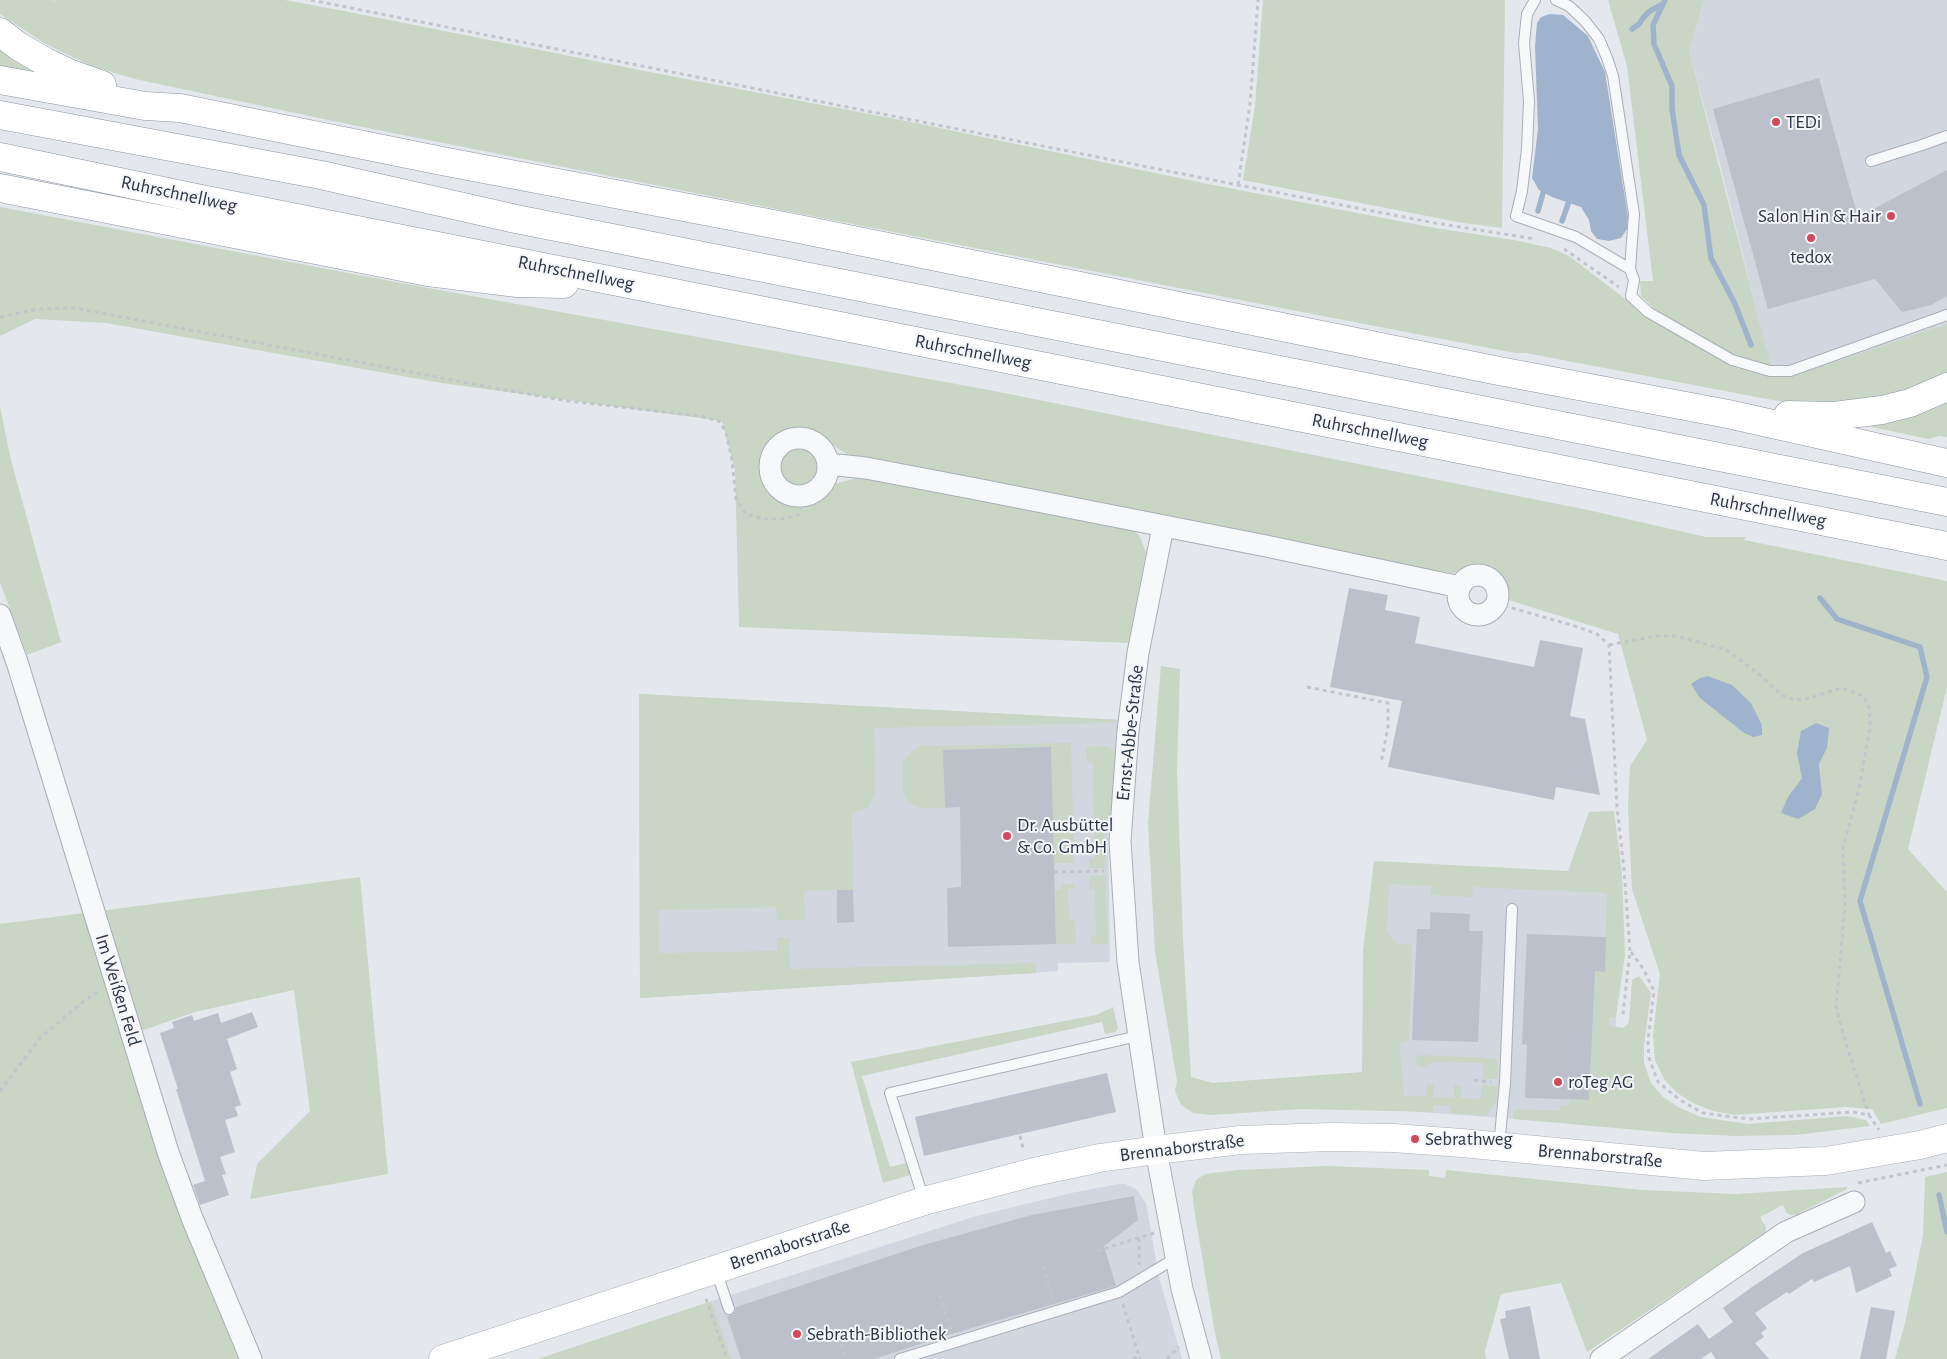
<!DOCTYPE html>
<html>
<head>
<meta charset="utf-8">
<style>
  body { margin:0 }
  canvas { display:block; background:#e4e7ec }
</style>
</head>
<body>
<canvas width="1947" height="1359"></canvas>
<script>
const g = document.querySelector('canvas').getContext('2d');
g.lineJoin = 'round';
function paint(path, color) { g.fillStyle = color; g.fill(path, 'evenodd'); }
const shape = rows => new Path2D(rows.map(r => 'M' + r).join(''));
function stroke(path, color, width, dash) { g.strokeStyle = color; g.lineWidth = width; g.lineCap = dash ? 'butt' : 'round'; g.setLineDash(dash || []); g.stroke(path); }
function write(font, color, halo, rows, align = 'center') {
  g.font = font + ' "Alegreya Sans",sans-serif'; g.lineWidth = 4; g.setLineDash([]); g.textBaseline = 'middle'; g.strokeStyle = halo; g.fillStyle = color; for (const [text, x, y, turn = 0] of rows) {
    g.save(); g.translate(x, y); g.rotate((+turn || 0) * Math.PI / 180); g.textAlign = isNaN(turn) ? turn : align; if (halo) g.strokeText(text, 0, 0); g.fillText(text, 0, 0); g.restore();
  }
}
paint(shape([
  [1704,0,1947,0,1947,324,1825,365,1773,376,1721,168,1689,51],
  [639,694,1120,720,1117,813,1108,827,1110,962,1058,963,1058,971,640,998],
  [1376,864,1620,874,1613,1126,1364,1108],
  [1119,1184,1125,1184,1136,1189,1146,1203,1159,1277,1182,1359,731,1359,712,1301,973,1217,1071,1193]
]), '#d2d6de');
paint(shape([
  [0,0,51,0,56,2,53,0,285,0,344,11,655,73,911,122,1208,184,1435,228,1514,240,1551,248,1569,256,1645,314,1737,368,1773,376,1825,365,1947,324,1947,376,1875,401,1807,404,1772,400,1526,353,1515,353,1245,301,705,195,333,121,135,79,91,66,44,43,0,14],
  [1263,0,1505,0,1502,228,1463,223,1243,180,1255,106],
  [1608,0,1704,0,1689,51,1771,366,1735,356,1684,328,1654,308,1641,296,1640,281,1653,281,1627,66],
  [0,44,49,75,0,66],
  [0,207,401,283,989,390,1588,510,1706,537,1746,537,1744,540,1947,581,1947,687,1908,849,1947,892,1947,1108,1881,1124,1872,1109,1846,1107,1735,1115,1713,1111,1693,1103,1677,1093,1664,1079,1655,1060,1653,1035,1660,974,1632,889,1628,808,1630,766,1647,740,1618,634,1505,599,1503,580,1492,571,1468,569,1452,573,1396,564,1153,514,848,455,826,441,801,433,776,439,764,459,765,479,778,497,802,505,838,483,865,476,1128,527,1139,535,1146,552,1129,643,739,627,735,470,722,421,441,383,106,323,35,319,0,336],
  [1827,748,1819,764,1822,794,1796,787],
  [1947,398,1947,437,1940,436,1928,439,1854,423],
  [0,407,11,460,61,642,27,655,0,582],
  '781 467a19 19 0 1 1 38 0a19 19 0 1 1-38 0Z',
  [1161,666,1180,669,1177,770,1183,938,1191,1077,1213,1083,1362,1072,1363,951,1374,861,1568,871,1589,812,1614,811,1622,873,1625,955,1616,1017,1609,1018,1609,1025,1623,1028,1629,1023,1632,980,1639,976,1651,993,1644,1045,1644,1063,1651,1083,1663,1097,1680,1108,1701,1117,1748,1124,1847,1116,1866,1120,1870,1126,1795,1135,1735,1136,1672,1133,1513,1119,1514,1112,1517,1109,1560,1111,1560,1106,1569,1106,1569,1100,1589,1100,1595,971,1605,971,1607,893,1473,887,1472,897,1431,895,1431,886,1389,884,1387,932,1392,939,1398,944,1412,945,1409,1041,1403,1041,1399,1045,1404,1096,1426,1096,1427,1084,1434,1084,1433,1097,1454,1098,1454,1085,1461,1086,1461,1098,1481,1099,1482,1085,1497,1086,1496,1102,1485,1116,1450,1113,1450,1106,1434,1105,1433,1112,1302,1109,1212,1115,1193,1113,1181,1105,1175,1091,1177,1081,1155,952,1148,823],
  [639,694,1120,720,1109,723,874,728,875,792,872,801,867,808,852,813,853,890,804,891,805,920,777,920,776,907,658,910,659,953,777,951,777,938,789,937,790,969,1036,963,1036,973,640,998],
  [1071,743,1074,863,1054,863,1051,747,944,750,945,808,921,808,912,804,906,799,903,791,903,763,906,756,920,746],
  [1108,746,1117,754,1114,807,1104,824,1105,868,1089,868,1089,858,1095,858,1093,763,1087,763,1086,747],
  [1105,875,1108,944,1091,944,1091,937,1096,936,1095,889,1090,889,1089,876],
  [360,877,388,1174,250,1199,257,1164,310,1111,294,990,195,1012,138,1032,240,1359,0,1359,0,924],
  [1074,884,1075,888,1068,889,1069,919,1075,919,1076,944,1056,944,1055,890,1062,889,1062,885],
  [1113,1007,1118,1028,1116,1032,1105,1034,1102,1022,862,1076,890,1167,906,1163,912,1173,910,1175,883,1183,851,1062,1096,1015],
  [1419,1055,1492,1058,1497,1060,1497,1079,1483,1079,1483,1063,1434,1062,1422,1067,1418,1066,1416,1061,1416,1058],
  [1326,1166,1429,1170,1429,1176,1445,1178,1446,1170,1642,1190,1736,1194,1847,1187,1847,1189,1796,1215,1790,1215,1786,1212,1783,1205,1760,1217,1766,1227,1766,1231,1764,1234,1587,1352,1561,1283,1501,1294,1485,1351,1486,1359,1221,1359,1215,1333,1195,1215,1192,1191,1196,1180,1205,1174,1238,1170],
  [1947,1172,1947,1359,1895,1359,1905,1323,1923,1236,1925,1177],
  [712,1301,731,1359,538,1359]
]), '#c9d6c5');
paint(shape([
  [1550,14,1563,15,1588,36,1605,72,1628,217,1627,229,1621,238,1609,241,1597,239,1591,231,1589,220,1581,207,1552,197,1539,190,1532,178,1538,129,1535,46,1537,23,1541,17],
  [1708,676,1732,685,1751,703,1762,725,1762,735,1753,737,1744,733,1700,698,1691,684,1700,678],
  [1816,723,1829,728,1827,748,1819,764,1822,794,1815,809,1798,819,1781,813,1788,797,1802,778,1797,753,1801,731]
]), '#9fb4cc');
stroke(shape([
  [1665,0,1653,25,1654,44,1672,86,1672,109,1679,155,1704,205,1711,258,1735,304,1751,345],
  [1632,29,1639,24,1643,18,1650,11,1663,4],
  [1538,211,1545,186],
  [1562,221,1571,196],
  [1820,598,1837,619,1920,647,1927,677,1860,901,1920,1104],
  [1939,1195,1947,1232]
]), '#9fb4cc', 5.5);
paint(shape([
  [1819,78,1858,217,1947,170,1947,296,1931,305,1902,312,1875,279,1768,309,1713,109],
  [1349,588,1388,595,1385,610,1420,617,1415,643,1534,667,1540,640,1583,648,1570,716,1585,719,1600,795,1556,787,1554,800,1388,767,1402,701,1330,687],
  [1051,747,1056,944,948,947,947,888,961,887,960,807,945,808,943,750],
  [837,890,853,890,854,922,837,923],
  [1430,912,1470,914,1469,931,1483,931,1478,1042,1412,1040,1417,929,1430,929],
  [1527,934,1606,937,1605,972,1595,971,1589,1100,1525,1098,1527,1045,1522,1044],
  [252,1012,258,1027,227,1039,237,1069,230,1072,241,1105,235,1107,238,1116,225,1120,235,1152,220,1157,226,1174,222,1175,229,1195,200,1205,193,1185,205,1181,176,1089,178,1089,160,1033,174,1028,172,1022,192,1015,194,1021,218,1013,221,1023],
  [1107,1073,1116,1112,924,1156,915,1117],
  [1134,1196,1138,1220,1104,1246,1116,1286,948,1335,874,1359,741,1359,727,1316,734,1314,736,1307,923,1245,1032,1215],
  [1872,1222,1886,1253,1890,1251,1897,1266,1889,1269,1892,1276,1856,1293,1850,1266,1814,1282,1812,1279,1789,1294,1787,1292,1755,1313,1767,1328,1761,1333,1764,1337,1755,1343,1769,1359,1716,1359,1711,1352,1701,1359,1648,1359,1698,1324,1709,1339,1733,1322,1723,1308,1752,1287,1803,1253],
  [1530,1306,1540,1359,1509,1359,1500,1319,1506,1318,1505,1311],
  [1871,1307,1895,1311,1886,1359,1860,1359]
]), '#bbc0ca');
const service = shape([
  [1535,0,1527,14,1524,43,1529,101,1527,149,1522,191,1516,216,1576,237,1630,269],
  [1556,0,1569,6,1585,21,1599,39,1607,58,1613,76,1634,214,1630,269,1634,280,1631,296,1648,312,1732,360,1770,371,1790,371,1947,315],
  [1871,161,1922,145,1947,136],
  [1499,1146,1505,1083,1512,909],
  [924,1200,890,1093,1138,1036],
  [716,1270,729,1309],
  [900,1359,1119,1292,1176,1258]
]);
const minor = shape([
  '770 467a29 29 0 1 1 58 0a29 29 0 1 1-58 0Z',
  [828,464,866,468,971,488,1266,546,1460,587],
  [1163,527,1138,653,1128,731,1120,841,1128,962,1156,1150,1182,1289,1201,1359],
  '1458 595a20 20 0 1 1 40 0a20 20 0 1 1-40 0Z',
  [0,615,17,662,168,1152,192,1218,251,1359],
  [1601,1359,1786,1232,1854,1202]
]);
const secondary = shape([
  [443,1359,924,1201,1034,1172,1100,1158,1156,1150,1241,1140,1331,1137,1393,1138,1462,1143,1704,1166,1826,1161,1920,1145,1947,1138]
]);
const motorway = shape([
  [0,32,18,46,44,61,71,74,102,85],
  [0,80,145,106,180,108,442,161,794,228,1499,371,1728,414,1947,463],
  [0,115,321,175,516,219,1947,502],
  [0,157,201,199,1947,546],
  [0,188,428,272,517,283,564,284],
  [1788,415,1834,416,1882,410,1910,403,1947,387]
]);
stroke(service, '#a9aeb7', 12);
stroke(minor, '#a9aeb7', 23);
stroke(secondary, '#a9aeb7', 29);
stroke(motorway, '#8b94a3', 29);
stroke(shape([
  [311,0,1238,185,1435,223,1535,239],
  [1238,185,1250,104,1258,0],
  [1564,249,1619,287],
  [0,317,38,309,75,308,494,388,568,401,700,416,719,421,726,432,732,460,736,499,746,514,764,519,783,519,798,515,807,495],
  [1497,602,1512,608,1578,627,1597,634,1609,645,1617,807,1624,869,1630,951,1623,1014],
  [1609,645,1656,636,1676,636,1724,649,1731,653,1760,675,1781,695,1795,700,1810,698,1841,688,1864,696,1869,708,1870,727,1859,789,1843,848,1845,906,1836,1006,1843,1034,1869,1115],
  [1307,687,1388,703,1388,727,1381,763],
  [1054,872,1104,871],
  [1631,952,1644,970,1654,991,1648,1041,1649,1058,1658,1082,1680,1100,1703,1113,1749,1119,1853,1112,1869,1115,1879,1130],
  [1474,1080,1491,1082],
  [0,1091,41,1037,83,1002,99,991],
  [1018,1128,1023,1148],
  [1858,1183,1947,1165],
  [1139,1238,1139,1265],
  [1097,1251,1154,1233],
  [1043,1266,1053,1299],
  [940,1295,951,1330],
  [706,1299,727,1359],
  [1123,1304,1139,1356],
  [836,1329,846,1359],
  [1133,1359,1139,1356,1140,1359],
  [1167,1359,1179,1347]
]), '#c2c5cb', 3, [4, 4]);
stroke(service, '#f7f8fa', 10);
stroke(minor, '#f7f8fa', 21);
stroke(secondary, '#fff', 28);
stroke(motorway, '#fff', 28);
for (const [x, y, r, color] of [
  [1776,122,5,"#d1495b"],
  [1891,216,5,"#d1495b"],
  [1811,238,5,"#d1495b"],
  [1007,836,5,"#d1495b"],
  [1558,1082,5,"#d1495b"],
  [1415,1139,5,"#d1495b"],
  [797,1334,5,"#d1495b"]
]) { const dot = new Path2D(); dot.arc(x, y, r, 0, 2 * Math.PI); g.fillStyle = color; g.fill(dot); stroke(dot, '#f4f6f9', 2); }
write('19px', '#2b3445', '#f4f6f9', [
  ["TEDi",1786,122],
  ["Salon Hin & Hair",1881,216,"right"],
  ["tedox",1811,257,"center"],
  ["Dr. Ausbüttel",1017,825],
  ["& Co. GmbH",1017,847],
  ["roTeg AG",1568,1082],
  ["Sebrathweg",1425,1139],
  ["Sebrath-Bibliothek",807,1334]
], 'left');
write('19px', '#2b3445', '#f4f6f9', [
  ["Ruhrschnellweg",179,194,12],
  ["Ruhrschnellweg",576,273,11],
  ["Ruhrschnellweg",973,352,11],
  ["Ruhrschnellweg",1370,431,11],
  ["Ruhrschnellweg",1768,510,11],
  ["Ernst-Abbe-Straße",1130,733,-84],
  ["Im Weißen Feld",118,990,73],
  ["Brennaborstraße",1182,1148,-7],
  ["Brennaborstraße",1600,1156,5],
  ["Brennaborstraße",790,1245,-18]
]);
</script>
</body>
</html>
